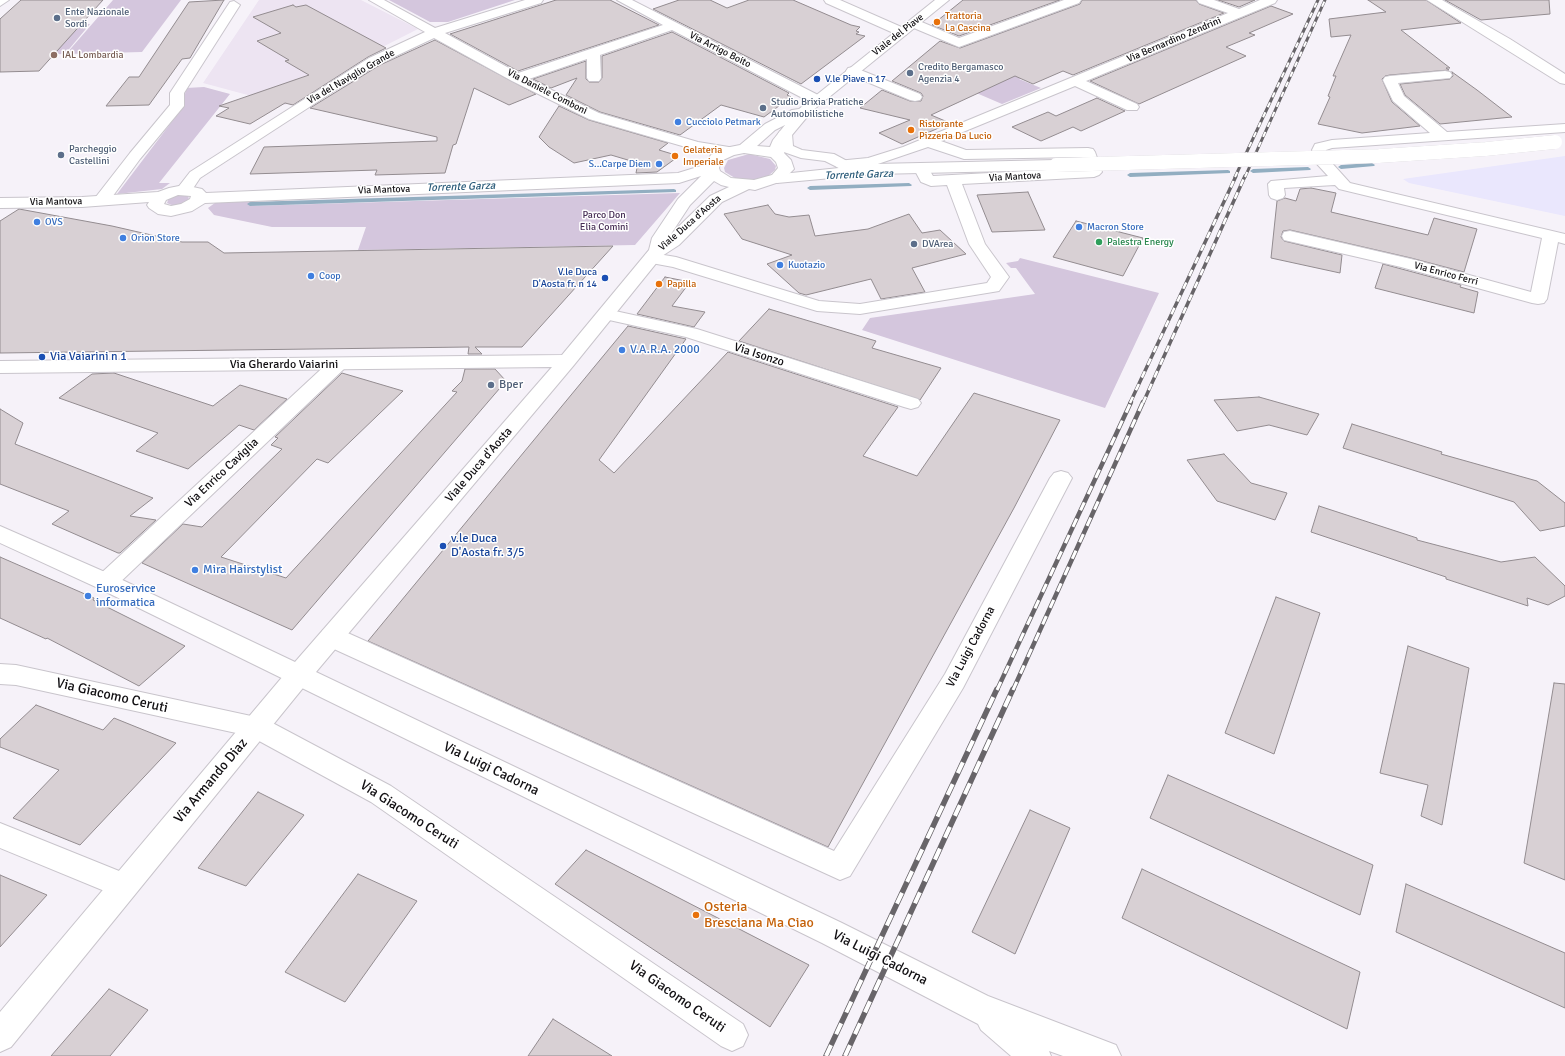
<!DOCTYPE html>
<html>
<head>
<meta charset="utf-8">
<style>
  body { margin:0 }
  canvas { display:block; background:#f6f2f9 }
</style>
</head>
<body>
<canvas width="1565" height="1056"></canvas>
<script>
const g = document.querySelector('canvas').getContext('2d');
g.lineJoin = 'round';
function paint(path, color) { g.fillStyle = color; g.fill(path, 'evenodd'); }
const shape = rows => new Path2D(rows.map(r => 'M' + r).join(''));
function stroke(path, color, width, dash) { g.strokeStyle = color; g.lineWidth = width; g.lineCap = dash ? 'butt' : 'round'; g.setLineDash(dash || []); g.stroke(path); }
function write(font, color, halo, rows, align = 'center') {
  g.font = font + ' Signika,sans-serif'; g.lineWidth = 3; g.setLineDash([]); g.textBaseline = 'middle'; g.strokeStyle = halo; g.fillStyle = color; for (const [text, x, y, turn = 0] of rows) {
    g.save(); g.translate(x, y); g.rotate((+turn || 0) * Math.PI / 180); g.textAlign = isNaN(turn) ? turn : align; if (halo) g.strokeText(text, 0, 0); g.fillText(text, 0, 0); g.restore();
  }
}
paint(shape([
  [1565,156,1565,216,1409,183,1403,179]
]), '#eae7fd');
paint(shape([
  [259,0,361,0,418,29,339,69,285,105,203,83]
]), '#ede4f2');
paint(shape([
  [113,0,181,0,142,52,66,54],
  [389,0,515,0,448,22,430,22],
  [90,24,65,54,22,55,32,25],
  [953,45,986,60,1029,75,1019,79,1041,88,1002,104,946,80,940,55],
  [204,87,230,94,159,183,170,183,162,189,117,194,183,107,186,88],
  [749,154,770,159,776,166,775,170,767,177,751,180,735,178,725,172,724,168,728,160],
  [680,193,635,245,358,250,366,227,272,227,214,215,208,208,219,200,252,199,250,206],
  [179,195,188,195,189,200,185,203,174,206,167,203,169,198],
  [1020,258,1159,293,1105,408,862,330,870,318,1035,294,1016,268,1011,268,1006,263,1018,261]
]), '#d4c6dd');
paint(shape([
  [1372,163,1375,165,1374,166,1341,169,1338,167,1341,165,1372,163],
  [1308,167,1311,169,1310,170,1253,173,1250,171,1253,169,1308,167],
  [1228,170,1230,171,1230,173,1130,177,1127,175,1130,173,1228,170],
  [909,183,912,185,911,186,810,190,807,188,810,186,909,183],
  [674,189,676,190,676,192,250,206,247,204,250,202,674,189]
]), '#92aec1');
const building = shape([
  [21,0,103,0,39,71,0,72,0,19,21,0],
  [224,0,190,58,182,59,149,105,106,106,129,77,139,77,189,2,224,0],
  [556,0,610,0,659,25,518,71,450,34,556,0],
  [679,0,710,0,727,8,749,0,793,0,851,25,860,27,856,31,859,32,856,34,865,36,801,84,653,9,679,0],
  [963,0,1060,0,959,36,932,25,963,0],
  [1082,0,1196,0,1199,4,1224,13,1073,75,1063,71,1033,84,1015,76,931,115,950,123,902,144,879,133,910,120,860,108,882,90,910,101,921,101,923,96,921,93,892,81,940,41,960,48,1080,4,1082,0],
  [1218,0,1255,0,1239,7,1218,0],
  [1368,0,1426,0,1461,23,1401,30,1450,68,1446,68,1449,70,1390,75,1385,76,1382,79,1392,102,1420,126,1362,133,1318,124,1330,97,1328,96,1336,76,1333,76,1351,35,1331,37,1329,19,1386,12,1368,0],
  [1445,0,1549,0,1550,14,1481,20,1445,0],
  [293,5,296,7,306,5,386,48,368,57,293,105,285,103,250,124,216,116,229,108,219,106,309,75,285,61,289,60,257,41,281,33,253,17,293,5],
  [1271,6,1293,14,1249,33,1255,35,1226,47,1246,56,1139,104,1090,81,1271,6],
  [672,32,789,93,787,95,791,97,764,117,721,105,680,135,600,112,566,95,577,78,551,88,533,79,586,61,586,79,589,82,599,82,602,78,602,56,672,32],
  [435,40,536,94,509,105,474,88,456,144,453,145,445,173,375,175,377,170,250,174,264,147,437,141,437,137,310,108,380,65,435,40],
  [1452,72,1477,90,1512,117,1440,124,1405,95,1400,84,1450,79,1453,76,1452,72],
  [1097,98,1125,111,1081,131,1073,127,1041,141,1012,127,1048,112,1056,116,1097,98],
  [559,106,589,120,668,143,659,150,679,156,657,172,636,173,638,163,611,155,574,163,549,147,539,137,559,106],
  [1311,188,1336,193,1331,212,1428,235,1434,218,1477,229,1464,272,1411,258,1290,230,1283,231,1281,237,1284,241,1342,255,1340,273,1271,258,1277,201,1285,198,1296,201,1300,189,1311,188],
  [1028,192,1045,230,992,232,977,195,1028,192],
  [768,205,775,214,789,217,809,215,815,236,868,229,909,214,922,233,940,230,966,254,912,268,925,292,881,299,871,279,806,295,799,293,767,264,792,255,742,239,724,214,768,205],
  [19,209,112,226,182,242,208,242,224,253,613,246,522,347,475,347,482,354,468,354,469,347,0,353,0,221,19,209],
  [1076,221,1143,238,1123,276,1053,257,1076,221],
  [1383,264,1461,285,1460,287,1478,292,1474,313,1375,288,1383,264],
  [665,277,690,282,672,306,705,312,694,327,637,314,665,277],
  [769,309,876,341,872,348,941,368,920,400,739,341,769,309],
  [628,326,686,339,599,460,614,473,728,352,898,407,863,456,917,476,974,393,1060,420,1014,508,828,847,368,641,628,326],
  [465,369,495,369,506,381,292,630,142,563,183,524,202,527,282,449,271,445,278,438,275,437,342,373,403,391,328,463,317,459,221,557,286,578,457,392,452,391,462,381,465,369],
  [114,373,213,406,240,385,287,399,254,430,239,425,188,469,136,451,158,433,59,398,92,374,114,373],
  [1259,397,1319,414,1307,435,1269,425,1237,431,1214,400,1259,397],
  [0,409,23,423,15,444,153,498,130,516,156,520,120,553,118,553,52,524,69,511,0,484,0,409],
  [1352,424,1442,452,1441,454,1537,481,1565,503,1565,526,1540,531,1514,502,1343,448,1352,424],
  [1224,454,1251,483,1287,493,1275,520,1217,501,1187,460,1224,454],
  [1319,506,1417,538,1417,540,1501,562,1535,557,1565,586,1565,596,1548,605,1527,598,1528,606,1446,579,1446,577,1311,532,1319,506],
  [0,557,94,598,93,600,185,646,139,686,47,638,46,639,0,618,0,557],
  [1276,597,1320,613,1274,754,1225,733,1276,597],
  [1408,646,1469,668,1442,825,1421,816,1428,785,1380,773,1408,646],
  [1554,683,1565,684,1565,880,1524,863,1554,683],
  [36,705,103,730,114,718,176,743,80,845,13,818,59,770,0,747,0,739,36,705],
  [1168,775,1373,865,1360,915,1150,818,1168,775],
  [258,792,304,815,246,886,198,868,258,792],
  [1030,810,1070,828,1015,954,972,932,1030,810],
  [586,850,809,965,770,1027,555,884,586,850],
  [1142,869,1360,972,1347,1029,1122,918,1142,869],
  [358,874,417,901,345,1002,285,972,358,874],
  [0,875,47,895,0,947,0,875],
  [1406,884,1565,953,1565,1008,1396,932,1406,884],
  [109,989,148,1010,110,1056,51,1056,109,989],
  [553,1019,612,1056,528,1056,553,1019]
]);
paint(building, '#d8d0d4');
stroke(building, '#938c90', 1);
const minor = shape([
  [369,0,384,0,435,28,525,0,543,0,541,3,445,33,518,73,663,25,617,0,632,0,822,97,824,100,822,103,812,103,672,30,600,55,601,78,599,81,589,81,587,78,587,59,529,79,599,113,698,142,735,148,737,151,735,154,730,155,696,150,589,119,512,81,434,38,379,64,334,91,200,178,190,193,178,193,176,190,190,172,369,58,425,32,369,0],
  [824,0,840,0,906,29,908,32,906,35,898,35,826,3,824,0],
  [1064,0,1081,0,1079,3,959,47,909,26,907,23,913,19,917,20,959,38,1064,0],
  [1197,0,1214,0,1239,9,1260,0,1277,0,1275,3,1086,81,1137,104,1139,107,1137,110,1127,110,1075,86,941,141,966,150,1088,148,1093,149,1095,152,1102,172,1099,175,1094,177,962,184,985,244,1009,277,999,291,860,314,817,311,673,267,646,262,644,258,646,254,652,253,676,257,819,301,860,304,987,283,991,277,969,244,947,185,931,186,921,182,914,169,917,166,927,166,933,176,1085,168,1082,157,964,159,928,147,869,167,842,169,837,167,834,164,837,161,868,158,903,147,1228,13,1199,3,1197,0],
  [1427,0,1442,0,1510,39,1565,74,1565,84,1560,83,1427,0],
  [234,1,240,5,184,93,184,106,140,159,107,204,95,204,93,201,95,198,130,153,170,105,170,93,230,2,234,1],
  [853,67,920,94,922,97,920,100,915,101,910,100,848,74,846,71,848,68,853,67],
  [1445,71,1450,72,1452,75,1450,78,1398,83,1404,96,1447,132,1565,124,1565,132,1332,148,1326,150,1331,162,1350,183,1565,234,1565,244,1558,242,1547,299,1544,303,1538,304,1532,303,1401,267,1284,240,1282,236,1284,232,1290,231,1411,259,1531,292,1542,238,1339,189,1335,185,1284,188,1285,195,1283,198,1277,200,1271,198,1269,195,1268,184,1271,181,1328,176,1316,163,1312,150,1315,144,1332,140,1430,133,1393,101,1383,80,1385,77,1390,76,1445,71],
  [606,309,697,329,918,399,921,403,918,407,911,409,904,407,686,337,600,318,597,314,600,310,606,309],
  [338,358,345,360,347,364,345,368,114,588,106,591,98,588,94,582,98,576,331,360,338,358],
  [1061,471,1068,473,1072,478,963,688,850,876,840,880,323,644,320,637,323,630,332,628,341,630,834,851,945,674,1050,478,1054,473,1061,471],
  [0,664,16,665,265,719,391,786,743,1024,748,1035,743,1046,732,1051,721,1046,371,802,250,736,16,685,0,684,0,664],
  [0,823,134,877,138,886,134,895,124,899,0,848,0,823]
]);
const tertiary = shape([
  [0,0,9,0,0,6,0,0],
  [785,130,790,131,792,134,793,146,802,150,834,154,847,161,850,164,848,167,875,164,1056,160,1061,162,1064,165,1061,168,1056,170,875,174,777,183,772,181,769,178,772,175,839,168,825,161,801,158,781,151,779,148,778,134,780,131,785,130],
  [298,666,307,669,310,676,307,683,11,1047,0,1052,0,1012,289,669,298,666]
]);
const secondary = shape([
  [935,0,949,0,812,111,787,141,784,153,791,160,794,169,782,181,755,190,749,189,722,202,679,245,662,256,574,365,316,672,842,923,988,996,1116,1045,1121,1056,1063,1056,1049,1051,1051,1056,1011,1056,981,1030,978,1024,822,943,98,588,0,543,0,526,114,576,295,662,552,367,0,373,0,361,562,355,649,250,652,238,678,199,701,176,679,183,205,203,192,211,171,216,158,214,149,208,147,205,149,202,82,207,0,208,0,198,82,197,158,192,169,188,184,185,202,189,206,193,678,173,704,165,711,155,725,148,740,145,765,124,792,110,799,109,935,0],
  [785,125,773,140,770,147,757,146,775,130,785,125],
  [744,153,771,157,776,162,778,168,772,175,754,180,731,178,720,171,719,168,721,161,734,155,744,153],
  [714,181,721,185,729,187,710,196,671,234,690,205,714,181],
  [178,195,191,196,190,199,181,204,171,206,164,204,166,200,178,195]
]);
stroke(minor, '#c9c5cc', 2);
stroke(tertiary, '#c9c5cc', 2);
stroke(secondary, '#c9c5cc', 2);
paint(minor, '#fff');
paint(tertiary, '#fff');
paint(secondary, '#fff');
const railFar3 = shape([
  [1235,177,1318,0],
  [1245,177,1325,0]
]);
const railFar2 = shape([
  [1130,403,1236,176],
  [1143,403,1245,176]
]);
const railFar1 = shape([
  [997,690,1131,402],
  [1013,690,1143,402]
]);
const rail = shape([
  [826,1056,997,689],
  [845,1056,1013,689]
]);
stroke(railFar3, '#686569', 3);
stroke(railFar2, '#686569', 3.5);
stroke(railFar1, '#686569', 4.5);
stroke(rail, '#686569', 5.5);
stroke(railFar3, '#fff', 2, [5.5]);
stroke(railFar2, '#fff', 2.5, [7]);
stroke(railFar1, '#fff', 3, [9]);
stroke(rail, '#fff', 4, [12]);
const tertiaryBridge = shape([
  [1056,165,1379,156,1486,149,1555,142]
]);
stroke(tertiaryBridge, '#c9c5cc', 14, []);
stroke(tertiaryBridge, '#fff', 14);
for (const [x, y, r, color] of [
  [57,18,4,"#5c6f8a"],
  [937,22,4,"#e8710a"],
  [54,55,4,"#8d6e63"],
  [910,73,4,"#5c6f8a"],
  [817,79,4,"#1a4fb4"],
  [763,108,4,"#5c6f8a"],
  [678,122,4,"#3f7fe0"],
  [911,130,4,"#e8710a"],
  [61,155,4,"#5c6f8a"],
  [675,156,4,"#e8710a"],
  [659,164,4,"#3f7fe0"],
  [37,222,4,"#3f7fe0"],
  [1079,227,4,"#3f7fe0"],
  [123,238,4,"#3f7fe0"],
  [1099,242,4,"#2e9e5b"],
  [914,244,4,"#5c6f8a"],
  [780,265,4,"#3f7fe0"],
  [311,276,4,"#3f7fe0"],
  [605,278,4,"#1a4fb4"],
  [659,284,4,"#e8710a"],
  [622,350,4,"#3f7fe0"],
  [42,357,4,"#1a4fb4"],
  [491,385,4,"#5c6f8a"],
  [443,546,4,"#1a4fb4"],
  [195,570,4,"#3f7fe0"],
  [88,596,4,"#3f7fe0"],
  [696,915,4,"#e8710a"]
]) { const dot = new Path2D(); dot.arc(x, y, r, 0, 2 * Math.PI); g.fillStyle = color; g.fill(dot); stroke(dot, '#fff', 1.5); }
write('10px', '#4e5e75', '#fff', [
  ["Ente Nazionale",65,12],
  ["Sordi",65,24],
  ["Credito Bergamasco",918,67],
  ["Agenzia 4",918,79],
  ["Studio Brixia Pratiche",771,102],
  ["Automobilistiche",771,114],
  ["Parcheggio",69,149],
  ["Castellini",69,161],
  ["DVArea",922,244]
], 'left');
write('10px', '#c56008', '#fff', [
  ["Trattoria",945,16],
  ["La Cascina",945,28],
  ["Ristorante",919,124],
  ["Pizzeria Da Lucio",919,136],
  ["Gelateria",683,150],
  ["Imperiale",683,162],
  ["Papilla",667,284]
], 'left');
write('10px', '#110f12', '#fff', [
  ["Viale del Piave",898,35,-38],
  ["Via Bernardino Zendrini",1174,40,-23],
  ["Via Arrigo Boito",720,50,27],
  ["Via del Naviglio Grande",351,77,-30],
  ["Via Daniele Comboni",547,92,27],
  ["Via Mantova",1015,177,-3],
  ["Via Mantova",384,190,-2],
  ["Via Mantova",56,202,-1],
  ["Viale Duca d'Aosta",690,223,-41],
  ["Via Enrico Ferri",1446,274,15]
]);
write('10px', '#785e54', '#fff', [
  ["IAL Lombardia",62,55]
], 'left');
write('10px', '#164399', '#fff', [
  ["V.le Piave n 17",825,79],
  ["V.le Duca",597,272,"right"],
  ["D'Aosta fr. n 14",597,284,"right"]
], 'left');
write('10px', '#366cbe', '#fff', [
  ["Cucciolo Petmark",686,122],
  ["S...Carpe Diem",651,164,"right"],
  ["OVS",45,222],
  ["Macron Store",1087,227],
  ["Orion Store",131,238],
  ["Kuotazio",788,265],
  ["Coop",319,276]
], 'left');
write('10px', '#472e55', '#fff', [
  ["Parco Don",604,215],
  ["Elia Comini",604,227]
]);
write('10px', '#27864d', '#fff', [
  ["Palestra Energy",1107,242]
], 'left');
write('italic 11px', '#2a5b79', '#fff', [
  ["Torrente Garza",859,175,-2],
  ["Torrente Garza",461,187,-2]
]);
write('12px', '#366cbe', '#fff', [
  ["V.A.R.A. 2000",630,350],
  ["Mira Hairstylist",203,570],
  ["Euroservice",96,589],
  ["informatica",96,603]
], 'left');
write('12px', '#110f12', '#fff', [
  ["Via Isonzo",759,355,18],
  ["Via Gherardo Vaiarini",284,365],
  ["Viale Duca d'Aosta",479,465,-49],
  ["Via Enrico Caviglia",222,473,-43],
  ["Via Luigi Cadorna",971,647,-62]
]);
write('12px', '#164399', '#fff', [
  ["Via Vaiarini n 1",50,357],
  ["v.le Duca",451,539],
  ["D'Aosta fr. 3/5",451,553]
], 'left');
write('12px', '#4e5e75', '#fff', [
  ["Bper",499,385]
], 'left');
write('14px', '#110f12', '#fff', [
  ["Via Giacomo Ceruti",112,696,13],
  ["Via Luigi Cadorna",491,769,26],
  ["Via Armando Diaz",211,781,-50],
  ["Via Giacomo Ceruti",409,815,33],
  ["Via Luigi Cadorna",880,958,27],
  ["Via Giacomo Ceruti",677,997,35]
]);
write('14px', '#c56008', '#fff', [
  ["Osteria",704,907],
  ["Bresciana Ma Ciao",704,923]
], 'left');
</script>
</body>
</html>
